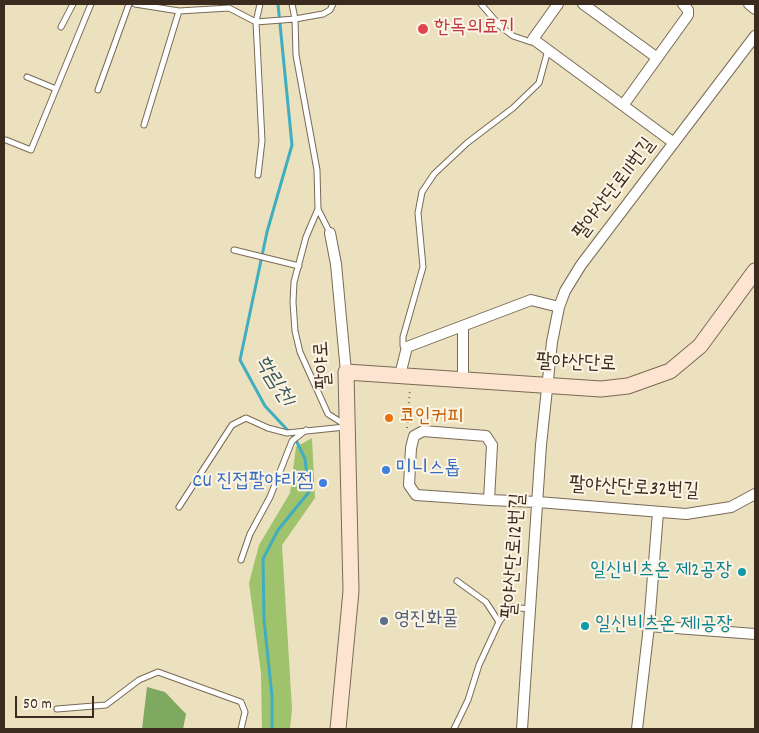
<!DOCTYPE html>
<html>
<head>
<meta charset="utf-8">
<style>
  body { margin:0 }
  #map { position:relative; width:759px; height:733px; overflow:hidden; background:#ece1bf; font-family:Dekko,sans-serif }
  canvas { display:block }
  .frame { position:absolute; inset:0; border:5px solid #3b2a1e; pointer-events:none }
  .scale { position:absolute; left:15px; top:696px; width:79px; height:22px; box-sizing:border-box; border:2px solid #3b2a1e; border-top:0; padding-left:6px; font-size:15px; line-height:18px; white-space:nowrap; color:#3b2a1e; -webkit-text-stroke:4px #fcf5e5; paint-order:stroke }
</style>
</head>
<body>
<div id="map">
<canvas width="759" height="733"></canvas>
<div class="frame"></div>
<div class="scale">50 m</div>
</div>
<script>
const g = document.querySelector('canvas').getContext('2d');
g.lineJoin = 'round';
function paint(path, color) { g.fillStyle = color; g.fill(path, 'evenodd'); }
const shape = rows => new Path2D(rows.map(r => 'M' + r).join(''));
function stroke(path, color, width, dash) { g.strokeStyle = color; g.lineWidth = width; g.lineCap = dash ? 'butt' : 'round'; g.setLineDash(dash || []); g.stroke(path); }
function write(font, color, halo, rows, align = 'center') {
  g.font = font + ' Dekko,"Poor Story",sans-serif'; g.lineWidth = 4; g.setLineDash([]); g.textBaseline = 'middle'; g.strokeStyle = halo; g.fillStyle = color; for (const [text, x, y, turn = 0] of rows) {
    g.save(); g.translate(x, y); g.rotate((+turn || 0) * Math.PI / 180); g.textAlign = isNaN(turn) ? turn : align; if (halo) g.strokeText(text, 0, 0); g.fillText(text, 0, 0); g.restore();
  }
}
paint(shape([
  [312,438,315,498,282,545,292,709,290,729,262,729,261,673,249,583,259,545,290,493,296,447]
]), '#9fc26c');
paint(shape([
  [147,687,165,692,186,714,183,729,142,729]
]), '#7fa860');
stroke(shape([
  [272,729,272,696,264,620,263,559,278,530,309,492,305,459,295,438,265,406,240,360,267,232,292,145,278,4]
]), '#41aec0', 3);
const lane = shape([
  [135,4,179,11,229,8,256,22,260,4],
  [292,4,295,19,296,55,317,170,318,209,330,233],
  [481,4,500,26,513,36,531,42,533,40],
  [61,27,73,4],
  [27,77,56,89],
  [98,90,129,4],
  [144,125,179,11],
  [6,140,31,150,91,4],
  [258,175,262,141,256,22,295,19,323,14,330,10,333,4],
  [318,209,306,237,294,282,293,302,295,331,300,352,328,414,344,424],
  [234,250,299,266],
  [406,347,403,346,403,337,423,267,418,213,422,192,434,174,467,143,513,108,539,83,548,50],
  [179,507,232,425,246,418,268,428,287,433,345,427],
  [241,560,250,534,270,497,292,441,306,430],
  [457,581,486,602,499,622],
  [57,709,106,705,139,680,158,672,241,702,245,712,241,729],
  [454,729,468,700,479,665,499,622,510,607,530,609]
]);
const street = shape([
  [558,4,533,39,674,143],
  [583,4,656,57],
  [749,4,755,9],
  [624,104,688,15,688,10,683,4],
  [330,233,336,264,346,372],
  [463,326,463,379],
  [400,375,407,347,531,300,559,307],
  [489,500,492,445,486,436,423,431,414,436,411,448,409,485,416,495,489,500,538,502,686,514,731,507,755,494],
  [649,626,755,634],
  [522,729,541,445,552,342,559,307,565,291,581,265,755,36],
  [637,729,649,626,658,512]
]);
const secondary = shape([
  [338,729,351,591,346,372,601,389,628,386,670,371,700,346,755,271]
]);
stroke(lane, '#796a56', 7);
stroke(street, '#796a56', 12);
stroke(secondary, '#796a56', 17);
stroke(shape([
  [407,428,410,388]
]), '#796a56', 2, [1, 4]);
stroke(lane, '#fff', 5);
stroke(street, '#fff', 10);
stroke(secondary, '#fde4d1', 15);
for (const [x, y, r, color] of [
  [423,29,6,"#e0444e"],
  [389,418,5,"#e8710a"],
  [386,470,5,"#3f7fe0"],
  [323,483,5,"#3f7fe0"],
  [742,572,5,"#0f9aa8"],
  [384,621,5,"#5c6f8a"],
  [585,626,5,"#0f9aa8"]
]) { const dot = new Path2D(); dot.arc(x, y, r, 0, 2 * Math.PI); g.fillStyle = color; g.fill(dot); stroke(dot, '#fcf5e5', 2); }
write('20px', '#be3a42', '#fcf5e5', [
  ["한독의료기",434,29]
], 'left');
write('20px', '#3b2a1e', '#fcf5e5', [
  ["팔야산단로11번길",616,190,-53],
  ["팔야로",325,365,-94],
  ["팔야산단로",576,365,2],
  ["팔야산단로32번길",634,490,3],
  ["팔야산단로12번길",516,556,-86]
]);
write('20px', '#c56008', '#fcf5e5', [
  ["코인커피",399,418]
], 'left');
write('20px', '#366cbe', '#fcf5e5', [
  ["미니스톱",396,470],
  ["CU 진접팔야리점",313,483,"right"]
], 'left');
write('20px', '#0d838f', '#fcf5e5', [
  ["일신비츠온 제2공장",732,572],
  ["일신비츠온 제1공장",595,626,"left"]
], 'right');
write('20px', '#4e5e75', '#fcf5e5', [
  ["영진화물",394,621]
], 'left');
write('italic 21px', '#3d5857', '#fcf5e5', [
  ["학림천1",273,382,58]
]);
</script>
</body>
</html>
